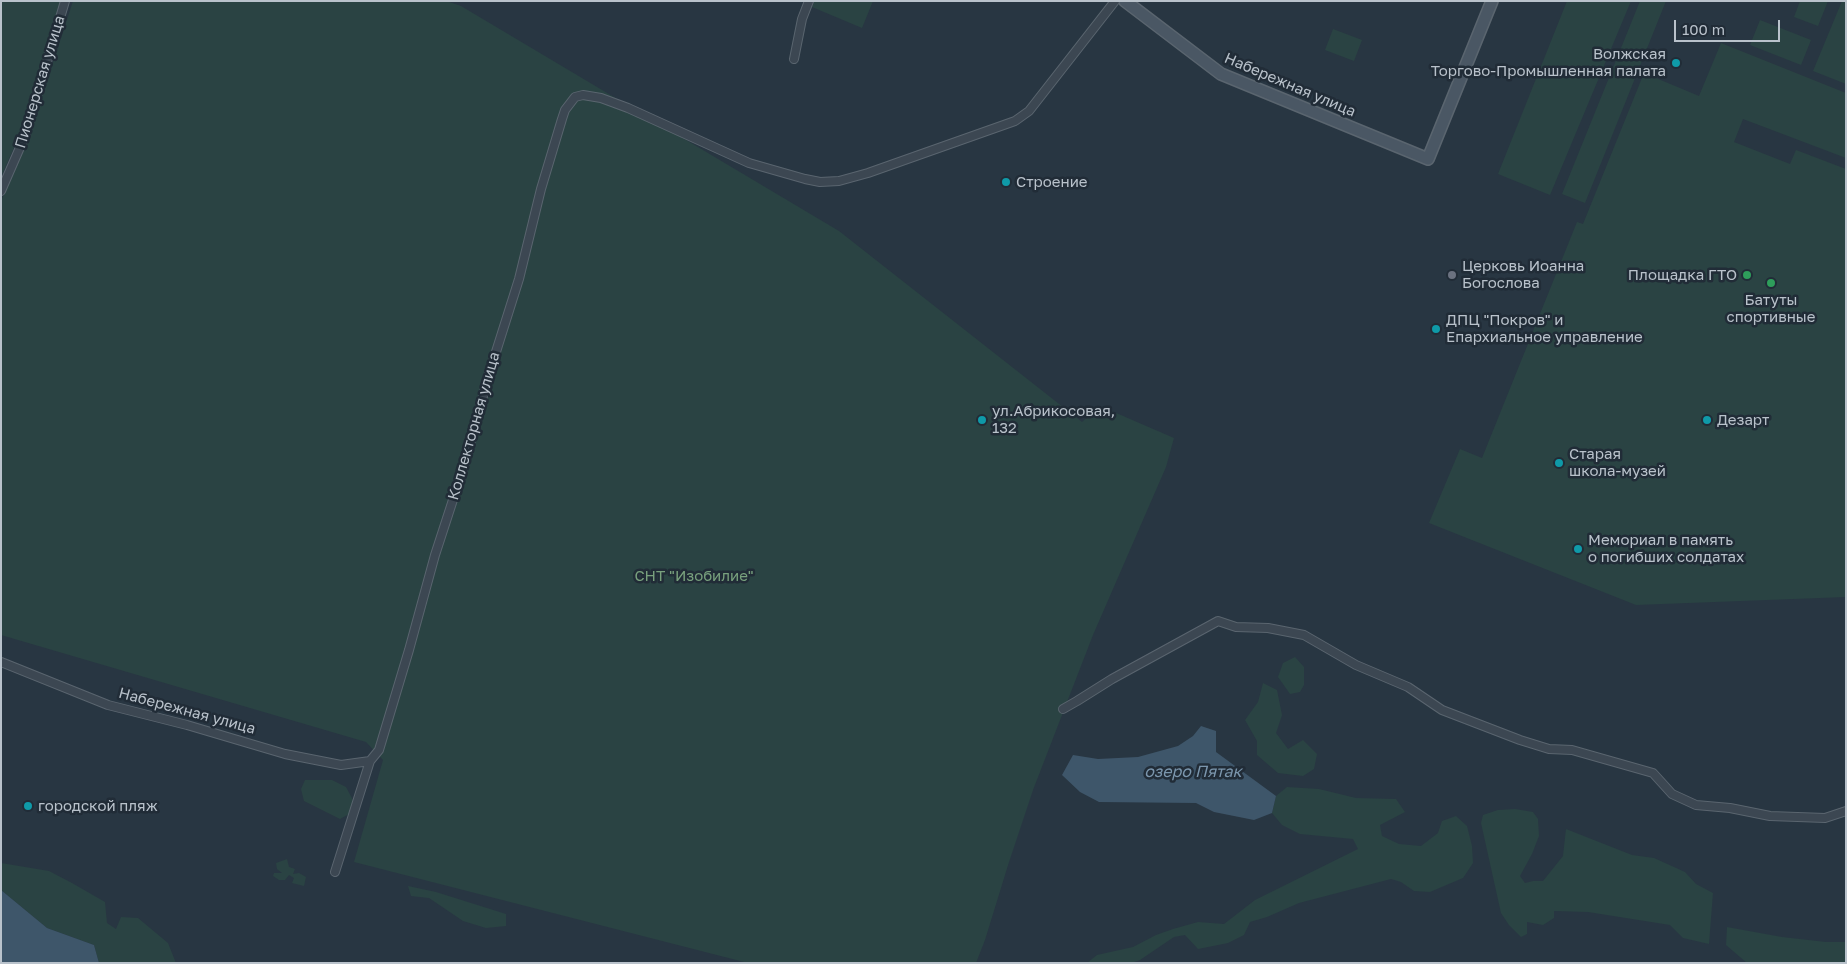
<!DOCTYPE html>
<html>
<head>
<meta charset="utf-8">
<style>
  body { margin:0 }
  #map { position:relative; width:1847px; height:964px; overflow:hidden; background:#283642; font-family:"Golos Text",sans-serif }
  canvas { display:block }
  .frame { position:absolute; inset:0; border:2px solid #b9c2cb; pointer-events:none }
  .scale { position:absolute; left:1674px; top:20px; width:106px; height:22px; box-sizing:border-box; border:2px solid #b9c2cb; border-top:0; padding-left:6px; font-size:15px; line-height:18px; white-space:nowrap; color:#b9c2cb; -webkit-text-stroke:4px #212c37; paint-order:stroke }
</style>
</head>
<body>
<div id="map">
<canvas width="1847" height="964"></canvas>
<div class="frame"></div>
<div class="scale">100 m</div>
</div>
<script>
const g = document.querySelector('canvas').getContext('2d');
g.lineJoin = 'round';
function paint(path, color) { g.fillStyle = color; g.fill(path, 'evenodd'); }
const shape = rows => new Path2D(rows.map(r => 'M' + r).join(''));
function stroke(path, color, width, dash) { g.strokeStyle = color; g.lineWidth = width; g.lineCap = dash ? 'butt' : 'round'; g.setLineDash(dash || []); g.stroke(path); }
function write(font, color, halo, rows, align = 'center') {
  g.font = font + ' "Golos Text",sans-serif'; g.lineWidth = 5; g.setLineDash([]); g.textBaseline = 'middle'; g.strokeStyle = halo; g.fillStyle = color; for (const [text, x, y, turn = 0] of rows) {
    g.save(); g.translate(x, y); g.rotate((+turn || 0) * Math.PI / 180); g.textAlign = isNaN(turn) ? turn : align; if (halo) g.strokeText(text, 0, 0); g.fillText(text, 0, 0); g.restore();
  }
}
paint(shape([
  [1,1,61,1,25,123,1,177],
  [73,1,446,1,461,6,839,231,1082,422,1100,406,1174,438,1166,467,1093,635,1033,790,1009,862,985,940,976,963,748,963,354,862,383,760,366,742,1,635,1,201,29,137],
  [814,1,873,1,862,28,812,7],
  [1567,1,1631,1,1550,195,1498,174],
  [1640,1,1666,1,1585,203,1562,194],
  [1800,1,1828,1,1818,26,1794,17],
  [1842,1,1846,1,1846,84,1813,71],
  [1760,20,1811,40,1801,65,1750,45],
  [1333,29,1362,40,1354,61,1325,50],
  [1721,43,1846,93,1846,158,1743,119,1734,142,1790,164,1796,150,1846,169,1846,597,1636,605,1429,523,1460,449,1482,458,1577,222,1583,224,1644,73,1699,96],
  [1295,657,1304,667,1304,685,1300,692,1290,694,1278,677,1283,663],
  [1263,683,1277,690,1282,715,1276,733,1288,749,1303,740,1317,754,1314,769,1303,776,1278,773,1257,755,1257,741,1245,720,1258,702],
  [305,780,332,780,346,787,354,802,351,813,340,819,304,801,301,789],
  [1287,787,1319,789,1356,798,1396,799,1405,812,1380,825,1382,836,1399,844,1421,846,1438,833,1442,821,1456,816,1467,826,1472,846,1473,863,1463,878,1430,892,1414,891,1401,882,1391,879,1299,903,1267,917,1250,922,1244,935,1228,943,1198,949,1185,935,1174,937,1140,960,1131,963,1087,963,1097,955,1133,947,1156,935,1173,929,1198,922,1224,924,1255,900,1358,849,1353,839,1300,834,1282,825,1272,813,1276,796],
  [1515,809,1533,812,1538,819,1539,836,1532,854,1520,876,1525,883,1533,881,1543,881,1563,856,1566,829,1632,855,1654,858,1685,872,1696,884,1713,893,1709,944,1683,938,1670,925,1588,912,1554,911,1554,918,1543,925,1527,922,1527,934,1521,937,1509,925,1501,913,1481,823,1483,815,1498,810],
  [287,859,289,867,295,869,293,874,299,873,306,877,304,886,292,883,294,878,289,875,285,880,279,880,273,876,274,873,282,873,277,869,276,863],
  [1,863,49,871,72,883,105,902,107,923,116,929,121,917,138,918,168,943,176,963,99,963,94,945,47,928,1,890],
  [408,886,436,892,506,914,506,926,486,928,463,921,429,898,411,896],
  [1727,927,1782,937,1826,942,1846,942,1846,963,1747,963,1726,945]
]), '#2a4343');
paint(shape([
  [1201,726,1216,731,1216,752,1276,796,1272,813,1254,820,1214,812,1196,803,1099,802,1080,792,1062,775,1073,755,1098,759,1138,757,1178,746,1193,736],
  [1,890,47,928,94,945,99,963,1,963]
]), '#3e566a');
const street = shape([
  [794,59,802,19,809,1],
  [1,191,25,136,65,1],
  [1,662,108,705,187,725,285,754,341,765,370,761],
  [1063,709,1077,701,1112,679,1218,621,1236,627,1268,628,1304,635,1356,665,1408,687,1442,710,1520,740,1549,749,1572,750,1653,773,1672,794,1696,805,1730,808,1770,816,1825,818,1846,811],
  [335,872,370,761,379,750,409,650,435,555,464,466,489,374,519,279,541,189,562,119,565,110,575,97,583,95,601,98,628,108,749,163,805,179,820,182,839,181,868,173,1015,121,1029,111,1115,1]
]);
const secondary = shape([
  [1125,1,1221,74,1428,159,1492,1]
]);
stroke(street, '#5a656f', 10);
stroke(secondary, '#5a656f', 14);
stroke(street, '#3c4752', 8);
stroke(secondary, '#4a5764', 11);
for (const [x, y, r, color] of [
  [1676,63,5,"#0f9aa8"],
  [1006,182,5,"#0f9aa8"],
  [1452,275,5,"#6b7280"],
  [1747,275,5,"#2e9e5b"],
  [1771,283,5,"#2e9e5b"],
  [1436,329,5,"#0f9aa8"],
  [982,420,5,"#0f9aa8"],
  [1707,420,5,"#0f9aa8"],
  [1559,463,5,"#0f9aa8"],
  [1578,549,5,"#0f9aa8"],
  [28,806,5,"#0f9aa8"]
]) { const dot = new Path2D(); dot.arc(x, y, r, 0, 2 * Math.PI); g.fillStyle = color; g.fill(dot); stroke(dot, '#212c37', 2); }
write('15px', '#b9c2cb', '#212c37', [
  ["Волжская",1666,54,"right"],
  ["Торгово-Промышленная палата",1666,71,"right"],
  ["Строение",1016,182],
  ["Церковь Иоанна",1462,266],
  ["Богослова",1462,283],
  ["Площадка ГТО",1737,275,"right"],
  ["Батуты",1771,300,"center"],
  ["спортивные",1771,317,"center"],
  ["ДПЦ \"Покров\" и",1446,320],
  ["Епархиальное управление",1446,337],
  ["ул.Абрикосовая,",992,411],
  ["132",992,428],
  ["Дезарт",1717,420],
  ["Старая",1569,454],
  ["школа-музей",1569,471],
  ["Мемориал в память",1588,540],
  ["о погибших солдатах",1588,557],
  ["городской пляж",38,806]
], 'left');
write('15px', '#b9c2cb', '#212c37', [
  ["Пионерская улица",40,82,-73],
  ["Набережная улица",1290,85,23],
  ["Коллекторная улица",474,426,-74],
  ["Набережная улица",187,711,15]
]);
write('15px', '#78a07d', '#212c37', [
  ["СНТ \"Изобилие\"",694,576]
]);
write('italic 16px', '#7b96ad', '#212c37', [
  ["озеро Пятак",1193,772]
]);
</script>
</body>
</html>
